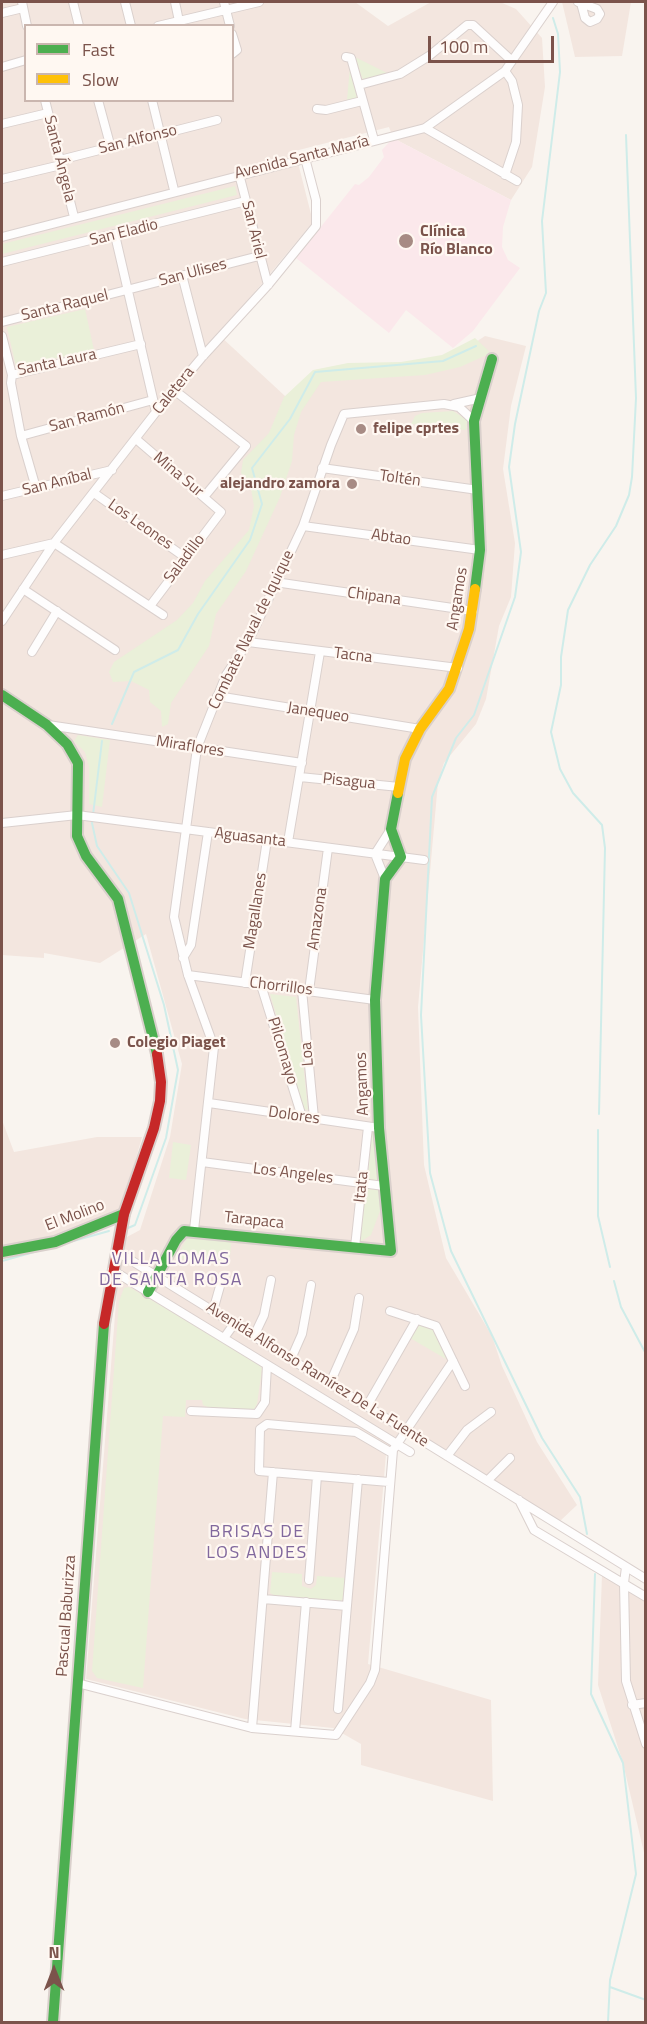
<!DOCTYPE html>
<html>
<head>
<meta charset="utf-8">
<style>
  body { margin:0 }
  #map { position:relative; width:647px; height:2024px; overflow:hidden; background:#f9f4ef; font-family:"Titillium Web",sans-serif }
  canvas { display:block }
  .frame { position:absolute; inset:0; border:3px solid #7b534b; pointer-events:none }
  .legend { position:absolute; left:24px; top:24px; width:210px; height:78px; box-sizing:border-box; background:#fff8f2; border:2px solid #cab6af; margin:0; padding:8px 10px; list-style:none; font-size:18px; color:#7b534b }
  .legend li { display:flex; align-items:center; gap:12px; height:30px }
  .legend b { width:30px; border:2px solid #cab6af }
  .north { position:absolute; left:24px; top:1940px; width:60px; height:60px; -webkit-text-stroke:4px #fff8f2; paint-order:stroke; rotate:0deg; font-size:16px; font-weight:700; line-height:24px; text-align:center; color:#7b534b }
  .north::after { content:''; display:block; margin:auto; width:21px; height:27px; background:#7b534b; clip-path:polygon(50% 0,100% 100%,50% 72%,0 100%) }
  .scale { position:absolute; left:428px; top:36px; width:126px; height:27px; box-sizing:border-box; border:3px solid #7b534b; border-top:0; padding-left:8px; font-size:18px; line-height:21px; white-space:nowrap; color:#7b534b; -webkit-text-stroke:4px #fff8f2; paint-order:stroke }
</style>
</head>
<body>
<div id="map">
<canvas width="647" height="2024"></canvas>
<div class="frame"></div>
<ul class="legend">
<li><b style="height:8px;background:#4caf50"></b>Fast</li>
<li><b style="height:8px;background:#ffc107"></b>Slow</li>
</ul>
<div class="north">N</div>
<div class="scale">100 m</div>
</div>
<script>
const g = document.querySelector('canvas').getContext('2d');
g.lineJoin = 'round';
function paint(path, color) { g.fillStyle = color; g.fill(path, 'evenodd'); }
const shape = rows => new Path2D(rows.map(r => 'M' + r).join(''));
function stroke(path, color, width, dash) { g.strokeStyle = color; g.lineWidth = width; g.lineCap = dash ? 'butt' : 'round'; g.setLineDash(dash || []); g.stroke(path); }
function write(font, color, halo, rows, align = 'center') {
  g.font = font + ' "Titillium Web",sans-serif'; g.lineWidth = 4.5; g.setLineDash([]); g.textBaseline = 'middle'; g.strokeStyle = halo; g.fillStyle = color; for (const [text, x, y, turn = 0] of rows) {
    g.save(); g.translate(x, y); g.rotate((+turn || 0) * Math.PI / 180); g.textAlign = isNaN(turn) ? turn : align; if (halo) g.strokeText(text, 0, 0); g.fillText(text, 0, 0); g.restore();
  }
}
paint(shape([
  [2,2,355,2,388,26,431,2,500,2,516,9,542,38,545,87,532,167,511,200,393,138,389,127,295,151,313,222,219,335,298,408,320,374,456,355,485,336,526,346,511,406,503,469,515,543,511,597,499,626,486,699,476,724,444,763,438,782,418,1007,424,1165,446,1258,492,1336,502,1366,537,1442,577,1505,559,1522,404,1425,386,1454,368,1664,491,1700,493,1801,361,1765,361,1744,333,1728,245,1719,86,1679,120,1253,125,1238,140,1230,170,1137,182,1064,146,934,100,963,44,953,44,958,2,955],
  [26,26,232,26,232,100,26,100],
  [562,2,631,2,622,56,575,57],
  [2,1120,14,1152,97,1137,142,1137,122,1208,56,1237,2,1246],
  [602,1575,645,1601,645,1857,623,1763,598,1685]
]), '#f3e6df');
paint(shape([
  [393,138,511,200,503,227,502,247,508,260,520,268,473,331,453,348,406,310,389,333,296,258,355,184,359,185,369,177,384,157,382,150]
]), '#fbe8eb');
paint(shape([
  [355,57,387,73,363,80],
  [350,67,357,98,347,100],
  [235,186,237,195,2,254,2,244],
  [85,309,94,350,16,367,7,327],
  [475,338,491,353,460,367,425,375,321,382,301,412,294,435,292,461,280,497,246,571,216,614,209,646,171,703,168,724,162,727,161,711,150,702,149,690,131,681,113,682,109,672,114,662,177,620,193,603,205,581,249,530,254,506,250,483,241,473,243,460,269,433,284,397,313,370,348,363,401,362,442,355],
  [453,411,467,420,466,430,411,424,415,416,422,413],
  [78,735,110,740,102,807,89,804,89,767,85,752,74,741],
  [270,994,296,997,308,1110,304,1109],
  [372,1134,376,1135,380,1211,371,1235,360,1242],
  [173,1142,191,1145,186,1180,169,1178],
  [191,1235,232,1237,229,1265,176,1258,187,1238],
  [129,1287,259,1363,262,1369,257,1404,253,1411,210,1408,203,1405,202,1400,186,1400,185,1417,163,1416,143,1688,97,1678,92,1671,119,1301,124,1288],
  [420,1324,434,1329,446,1359,410,1338],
  [272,1572,302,1574,302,1586,311,1589,316,1585,317,1576,346,1578,344,1598,341,1601,274,1595,270,1593]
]), '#eaf0d9');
stroke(shape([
  [553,18,558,34,560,72,542,221,546,293,539,311,515,424,509,467,521,552,515,597,474,715,456,738,432,797,421,1015,430,1173,451,1251,542,1438,580,1497,587,1534],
  [112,724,134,672,178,650,198,614,250,540,262,504,252,468,290,419,315,372,443,361,476,346],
  [102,741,92,823,97,846,129,893,164,1005,178,1070,166,1138,135,1225,128,1228],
  [599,1114,605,848,602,825,573,793,560,769,551,732,561,685,561,657,568,610,590,565,616,526,629,495,632,477,636,398,626,135],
  [598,1130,598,1216,610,1267],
  [2,1261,109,1231],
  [614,1281,621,1307,646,1354],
  [595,1574,591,1694,623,1763,636,1874,610,1980,608,2022],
  [610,1987,646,2000]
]), '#cfece9', 2);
const street = shape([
  [22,2,27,26],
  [73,2,79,26],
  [125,2,131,26],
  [175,2,180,26],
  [224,2,230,26],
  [578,2,597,9,600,14,597,19,590,22,585,18,581,3],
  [2,13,23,8],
  [158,26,259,2],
  [232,34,237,50,232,54],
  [346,57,351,58,374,140],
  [2,67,26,60],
  [505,71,512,81,518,105,516,142,505,175],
  [359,85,400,74,429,56,467,25,473,25,512,61],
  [45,100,74,217],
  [98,100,111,148],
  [152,100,174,190],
  [317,109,326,110,362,101],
  [2,124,48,113],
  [425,128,517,181],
  [60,160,217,120],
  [239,174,268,285],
  [2,179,61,165],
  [115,235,156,412],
  [2,237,425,128,505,71,553,2],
  [2,262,246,201],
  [182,275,203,356],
  [2,322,259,256],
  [2,336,12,375,11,383,21,436,36,488],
  [12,375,141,344],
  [174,390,246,446,204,497],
  [454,404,481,398],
  [21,436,153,400],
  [136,439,221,512,150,606],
  [322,468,478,490],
  [94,493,186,558],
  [2,496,112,470],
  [303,526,480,550],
  [2,555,54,543,163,615],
  [275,582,473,611],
  [23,589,115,650],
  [2,621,54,543,156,412,203,356,268,285,316,226,316,200,305,158],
  [248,642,458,668],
  [32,652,57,611],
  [217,696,420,729],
  [48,725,302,763],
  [300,777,399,787],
  [2,823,77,815,424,860],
  [288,842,320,652],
  [385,879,375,854,391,829],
  [183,958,191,945,208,832],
  [188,975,375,1000],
  [245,983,267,840],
  [261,985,302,1117],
  [302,990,314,1118],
  [309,991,328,848],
  [209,1103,379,1128],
  [202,1162,384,1186],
  [194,1230,214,1047,188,975,174,917,197,748,226,675,248,642,303,526,331,445,344,414,444,404,459,407,474,421],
  [355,1247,368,1127],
  [116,1251,646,1579],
  [112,1270,410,1452],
  [213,1311,222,1279],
  [390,1311,436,1326,465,1386],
  [254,1336,264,1315,271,1280],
  [224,1338,234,1324],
  [291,1359,302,1334,311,1285],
  [330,1383,354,1329,359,1298],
  [367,1406,417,1319],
  [191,1411,257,1414,265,1402,267,1365],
  [447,1456,467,1430,491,1412],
  [488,1480,510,1458],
  [389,1482,259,1471,260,1429,267,1424,356,1432,392,1453],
  [519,1500,534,1530,646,1597],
  [626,1567,624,1583,626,1681,646,1744],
  [309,1580,317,1476],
  [263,1599,347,1606],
  [77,1683,252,1728,336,1735,370,1683,375,1670,393,1450,453,1361],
  [632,1705,646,1703],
  [338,1709,358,1479],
  [252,1728,273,1472],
  [295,1731,306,1602]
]);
const fast = shape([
  [475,589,480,550,474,421,492,359],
  [2,695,47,725,67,744,78,763,77,836,86,856,118,899,157,1054],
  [2,1252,55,1242,124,1214],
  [148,1292,176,1240,184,1231,391,1251,379,1128,375,1000,385,879,401,857,391,829,398,793],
  [53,2022,104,1324]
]);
const slow = shape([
  [398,793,405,759,420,729,449,689,469,629,475,589]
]);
const jam = shape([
  [104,1324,124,1214,154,1128,160,1101,161,1082,157,1054]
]);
stroke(street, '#dad0cd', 10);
stroke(fast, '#dad0cc', 14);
stroke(slow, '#dad0cc', 14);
stroke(jam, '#dad0cc', 14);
stroke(street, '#fefdfd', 8);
stroke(fast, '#4caf50', 10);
stroke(slow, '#ffc107', 10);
stroke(jam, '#c62828', 10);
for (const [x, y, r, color] of [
  [406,241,8,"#a78b84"],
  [361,429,6,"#a78b84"],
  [352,484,6,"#a78b84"],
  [115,1043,6,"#a78b84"]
]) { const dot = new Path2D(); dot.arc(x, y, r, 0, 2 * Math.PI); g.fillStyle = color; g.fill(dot); stroke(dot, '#fff8f2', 2); }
write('16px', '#7b534b', '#fff8f2', [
  ["San Alfonso",138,140,-14],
  ["Avenida Santa María",302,158,-14],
  ["Santa Ángela",59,159,76],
  ["San Ariel",253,230,76],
  ["San Eladio",124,233,-14],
  ["San Ulises",193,273,-15],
  ["Santa Raquel",65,306,-14],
  ["Santa Laura",57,363,-12],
  ["Caletera",174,391,-51],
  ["San Ramón",87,418,-15],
  ["Mina Sur",178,475,40],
  ["Toltén",400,479,8],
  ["San Aníbal",57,483,-14],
  ["Los Leones",140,525,35],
  ["Abtao",391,538,8],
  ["Saladillo",185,559,-53],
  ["Chipana",374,597,8],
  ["Angamos",458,599,-81],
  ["Combate Naval de Iquique",252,630,-64],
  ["Tacna",353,656,7],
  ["Janequeo",318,713,9],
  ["Miraflores",190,747,9],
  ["Pisagua",349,782,6],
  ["Aguasanta",250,838,7],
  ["Magallanes",256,911,-81],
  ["Amazona",318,919,-82],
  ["Chorrillos",281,987,7],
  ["Pilcomayo",282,1051,73],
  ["Loa",308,1054,-95],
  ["Angamos",363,1084,-92],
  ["Dolores",294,1116,8],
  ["Los Angeles",293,1174,7],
  ["Itata",362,1187,-84],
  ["El Molino",75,1216,-21],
  ["Tarapaca",254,1221,6],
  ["Avenida Alfonso Ramírez De La Fuente",317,1375,32],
  ["Pascual Baburizza",67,1616,-86]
]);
write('bold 16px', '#7b534b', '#fff8f2', [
  ["Clínica",420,232],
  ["Río Blanco",420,250],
  ["felipe cprtes",373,429],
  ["alejandro zamora",340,484,"right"],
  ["Colegio Piaget",127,1043]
], 'left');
g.letterSpacing = '1.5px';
write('18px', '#81689d', '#fff8f2', [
  ["VILLA LOMAS",171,1260],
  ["DE SANTA ROSA",171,1281],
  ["BRISAS DE",257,1533],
  ["LOS ANDES",257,1554]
]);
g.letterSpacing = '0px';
</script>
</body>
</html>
